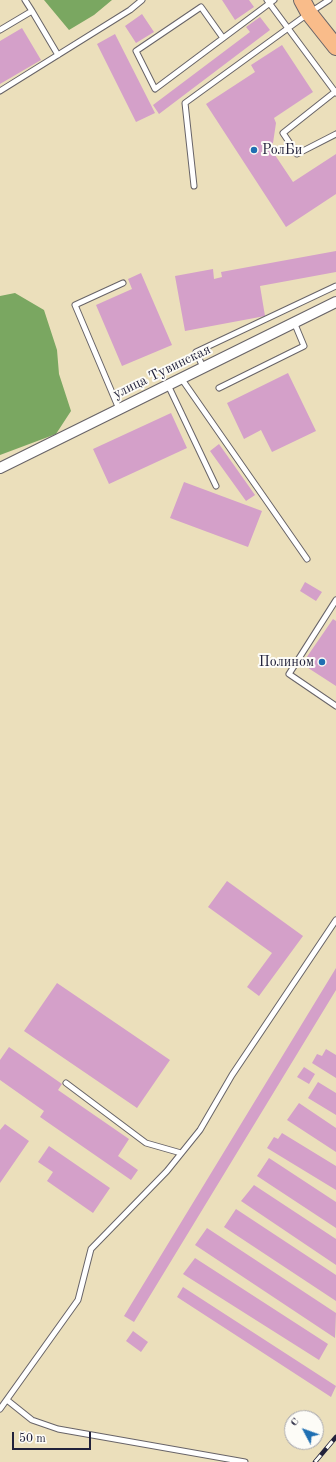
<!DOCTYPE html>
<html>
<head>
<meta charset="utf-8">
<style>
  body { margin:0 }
  #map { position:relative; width:336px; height:1462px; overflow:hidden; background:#ebdfbb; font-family:"Old Standard TT",serif }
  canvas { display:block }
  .north { position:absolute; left:284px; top:1410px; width:40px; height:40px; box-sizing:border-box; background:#fdfcf7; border:1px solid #a5a5ac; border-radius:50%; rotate:311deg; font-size:11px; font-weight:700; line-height:16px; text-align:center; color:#22223b }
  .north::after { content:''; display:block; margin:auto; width:14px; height:18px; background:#1f6fb2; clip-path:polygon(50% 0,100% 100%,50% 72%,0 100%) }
  .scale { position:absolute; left:12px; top:1432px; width:79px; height:18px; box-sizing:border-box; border:2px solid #22223b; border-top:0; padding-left:5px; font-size:12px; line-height:14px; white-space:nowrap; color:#22223b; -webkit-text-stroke:3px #fdfcf7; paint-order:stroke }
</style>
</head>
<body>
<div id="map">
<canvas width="336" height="1462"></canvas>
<div class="north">С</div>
<div class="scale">50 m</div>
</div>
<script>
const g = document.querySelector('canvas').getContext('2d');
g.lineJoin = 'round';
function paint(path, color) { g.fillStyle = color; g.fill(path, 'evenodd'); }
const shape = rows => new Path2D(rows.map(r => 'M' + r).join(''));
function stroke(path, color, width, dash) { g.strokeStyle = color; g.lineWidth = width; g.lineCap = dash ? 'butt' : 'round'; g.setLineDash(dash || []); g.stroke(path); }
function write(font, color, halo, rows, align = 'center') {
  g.font = font + ' "Old Standard TT",serif'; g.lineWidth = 4; g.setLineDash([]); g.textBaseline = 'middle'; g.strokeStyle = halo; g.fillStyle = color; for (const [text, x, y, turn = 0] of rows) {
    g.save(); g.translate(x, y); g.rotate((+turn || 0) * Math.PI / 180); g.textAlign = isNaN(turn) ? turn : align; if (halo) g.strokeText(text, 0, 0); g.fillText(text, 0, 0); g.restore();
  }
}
paint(shape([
  [44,0,112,0,94,15,69,30],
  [15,293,44,310,57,350,59,374,71,411,56,434,0,455,0,296]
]), '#7aa761');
paint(shape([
  [222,0,249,0,254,7,235,20],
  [142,14,154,32,136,43,125,26],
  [260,17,270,30,159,114,153,105,250,32,246,27],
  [22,28,41,60,0,84,0,41],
  [115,34,155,113,136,122,97,44],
  [282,45,313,92,274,118,276,123,273,143,269,146,293,182,336,154,336,194,286,227,206,104,255,72,251,65],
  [336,251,336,272,260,286,265,316,185,331,175,276,213,269,214,279,222,277,221,272],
  [141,273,172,345,122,366,96,305,132,289,128,279],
  [288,373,316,431,272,452,261,430,244,439,227,403],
  [171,413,187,448,109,484,93,449],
  [219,444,255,495,246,501,210,451],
  [184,482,262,511,248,547,170,518],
  [305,582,322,592,316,601,300,591],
  [333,619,336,621,336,686,302,664],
  [227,881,303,936,259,996,247,987,272,953,208,907],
  [336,968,336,990,134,1322,124,1316],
  [57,983,170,1060,137,1108,24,1031],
  [9,1047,62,1084,58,1090,129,1139,118,1156,138,1170,131,1180,40,1117,44,1111,0,1080,0,1060],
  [326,1049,336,1055,336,1078,312,1063,317,1054,322,1056],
  [304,1067,315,1074,309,1084,297,1077],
  [318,1082,336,1093,336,1115,308,1098],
  [299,1103,336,1128,336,1152,287,1120],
  [5,1124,29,1141,0,1183,0,1130],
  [282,1133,336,1166,336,1190,267,1148,274,1137,278,1139],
  [49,1146,110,1188,93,1213,47,1181,53,1172,38,1162],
  [269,1158,336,1202,336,1228,257,1176],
  [254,1185,336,1239,336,1265,241,1201],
  [236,1209,336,1275,336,1301,224,1227],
  [207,1228,336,1313,335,1338,195,1245],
  [195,1258,328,1344,319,1360,183,1274],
  [183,1287,336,1386,331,1397,177,1297],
  [133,1331,148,1342,141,1352,126,1341]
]), '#d4a0c9');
const lane = shape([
  [267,0,336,93],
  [32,11,58,55],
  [0,30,32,11,25,0],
  [223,38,201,7,136,51,155,89,274,0],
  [0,91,130,10,142,0],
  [336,91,283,133,297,154,336,134],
  [194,186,185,103,309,13,329,0],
  [203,367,196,352,336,286],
  [181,378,307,559],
  [168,385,216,486],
  [219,388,304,346,294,322],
  [119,409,75,305,123,283],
  [336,600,289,674,336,706],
  [66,1083,146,1143,181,1153],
  [7,1400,32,1420,58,1429,245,1462],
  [0,1409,78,1300,91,1249,167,1171,200,1130,232,1075,336,920]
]);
const street = shape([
  [0,468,336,302]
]);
const primary = shape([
  [302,0,309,13,336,47]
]);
stroke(lane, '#686468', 7);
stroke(street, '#686468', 12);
stroke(primary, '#686468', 18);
stroke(lane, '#fff', 5);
stroke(street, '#fff', 10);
stroke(primary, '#f9bc8a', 16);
const rail = shape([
  [315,1462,336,1437]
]);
stroke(rail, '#22223b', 4.5);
stroke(rail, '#fdfcf7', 3, [9]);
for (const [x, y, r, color] of [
  [254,150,4,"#1f6fb2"],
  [322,662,4,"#1f6fb2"]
]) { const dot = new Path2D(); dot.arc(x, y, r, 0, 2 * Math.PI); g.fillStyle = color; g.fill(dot); stroke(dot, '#fdfcf7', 1.5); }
write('14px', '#22223b', '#fdfcf7', [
  ["РолБи",262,150],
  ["Полином",314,662,"right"]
], 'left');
write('14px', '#22223b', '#fdfcf7', [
  ["улица Тувинская",162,372,-26]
]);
</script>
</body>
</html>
